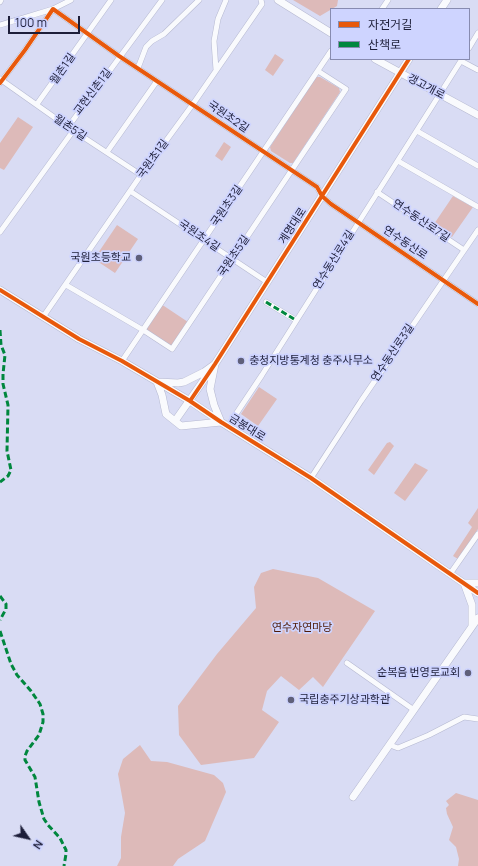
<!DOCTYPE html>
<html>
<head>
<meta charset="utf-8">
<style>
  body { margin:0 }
  #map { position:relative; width:478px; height:866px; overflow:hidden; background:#d9dcf4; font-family:Manrope,"Noto Sans KR",sans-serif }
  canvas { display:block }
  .legend { position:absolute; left:330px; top:8px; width:140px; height:52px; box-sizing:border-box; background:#ced4ff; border:1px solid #878bb0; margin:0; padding:5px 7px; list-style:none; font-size:12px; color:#1d1e39 }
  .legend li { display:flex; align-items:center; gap:8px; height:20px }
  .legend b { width:20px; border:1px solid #878bb0 }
  .north { position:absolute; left:8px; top:818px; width:40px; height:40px; -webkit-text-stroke:3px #ced4ff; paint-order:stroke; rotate:124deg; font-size:11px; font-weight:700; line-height:16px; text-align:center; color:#1d1e39 }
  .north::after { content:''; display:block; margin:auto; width:14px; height:18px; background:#1d1e39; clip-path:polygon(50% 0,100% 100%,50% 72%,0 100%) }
  .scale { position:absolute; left:8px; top:16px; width:72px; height:18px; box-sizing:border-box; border:2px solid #1d1e39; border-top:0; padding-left:5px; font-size:12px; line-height:14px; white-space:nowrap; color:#1d1e39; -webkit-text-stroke:3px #ced4ff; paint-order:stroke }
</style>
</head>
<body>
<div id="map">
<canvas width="478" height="866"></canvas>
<ul class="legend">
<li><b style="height:5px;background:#e8590c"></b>자전거길</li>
<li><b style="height:5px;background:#00873e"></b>산책로</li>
</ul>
<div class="north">N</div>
<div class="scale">100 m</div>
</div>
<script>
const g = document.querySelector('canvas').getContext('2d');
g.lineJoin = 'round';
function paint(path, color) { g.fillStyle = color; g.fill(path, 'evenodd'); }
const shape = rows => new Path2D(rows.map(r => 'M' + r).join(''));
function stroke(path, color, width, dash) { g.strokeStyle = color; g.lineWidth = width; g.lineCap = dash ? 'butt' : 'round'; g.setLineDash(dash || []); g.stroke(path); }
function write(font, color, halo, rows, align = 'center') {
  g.font = font + ' Manrope,"Noto Sans KR",sans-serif'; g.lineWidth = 3.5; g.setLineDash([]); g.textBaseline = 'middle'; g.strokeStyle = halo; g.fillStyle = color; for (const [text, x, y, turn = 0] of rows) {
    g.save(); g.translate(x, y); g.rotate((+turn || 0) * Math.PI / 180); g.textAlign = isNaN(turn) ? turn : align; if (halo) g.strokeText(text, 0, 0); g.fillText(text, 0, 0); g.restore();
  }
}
paint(shape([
  [293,0,338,0,337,6,320,16],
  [275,54,284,60,273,76,265,70],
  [316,77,320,77,339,88,340,92,293,163,290,163,271,151,270,147],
  [18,117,33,127,4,170,0,168,0,143],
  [224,142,231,147,222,161,215,156],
  [453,196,473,207,452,237,434,224],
  [117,225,138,239,115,273,94,259],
  [161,304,188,322,173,346,170,346,146,330],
  [259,387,277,399,258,426,241,414],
  [390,442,394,446,374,475,368,470,387,443],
  [415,463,428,470,405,501,394,493],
  [478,508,478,529,458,559,453,556,472,527,468,523],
  [273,569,318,578,375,611,323,687,313,677,299,690,281,676,267,691,262,710,279,722,254,758,201,765,179,735,178,706,217,654,256,608,254,587,261,573],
  [140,745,151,761,167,762,214,775,223,783,226,792,205,841,178,859,173,866,117,866,121,858,121,837,125,813,118,774,123,759],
  [456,793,478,800,478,866,458,866,459,859,456,847,449,840,453,827,447,814,446,808,449,805,446,801]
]), '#ddbab9');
const street = shape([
  [0,2,1,0],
  [382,9,388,0],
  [0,25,53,9,71,0],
  [469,48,478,33],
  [461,61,478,70],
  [138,68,146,47,152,41,164,34,199,0],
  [216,70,214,41,218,19,226,0],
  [0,79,68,127,141,175],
  [0,83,25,50,53,9,119,56,317,187,322,196,331,204,478,304],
  [37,104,111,0],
  [68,127,162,0],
  [417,131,478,166],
  [107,152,157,81],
  [398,161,478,207],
  [130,191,267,282],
  [377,192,464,250],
  [0,232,73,131],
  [66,285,143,330,172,349,346,89,318,71],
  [266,302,294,319],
  [43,317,141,175,193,104,262,4,261,0],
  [122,361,331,51],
  [228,426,262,375,462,59],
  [311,478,361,401,478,230],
  [450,574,478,534],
  [347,663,414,710],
  [390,745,398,748,429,735,464,717,478,719]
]);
const secondary = shape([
  [278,0,331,33],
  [441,9,447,0],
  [375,59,478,115],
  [0,290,79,339,122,361,190,401,221,422,311,478,478,593],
  [215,364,210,389,214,405,221,422,181,426,166,414,162,395,157,382,178,383,184,382,204,372,215,364],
  [175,421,215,364,409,59],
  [472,626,472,605,464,583,478,583],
  [353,797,478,618]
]);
stroke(street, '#b5b8d0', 6);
stroke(secondary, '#b5b8d0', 8);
stroke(street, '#f9fafd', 5);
stroke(secondary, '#f9fafd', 7);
stroke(shape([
  [266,302,294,319],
  [0,330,1,345,5,355,3,374,3,384,8,405,7,451,11,470,8,476,0,482],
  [0,596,6,604,6,609,0,620],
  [0,631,11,664,17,675,31,691,40,704,43,714,43,722,39,735,27,751,25,756,25,760,35,777,39,802,44,819,48,825,60,838,66,850,66,854,64,866]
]), '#00873e', 3, [6, 3]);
stroke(shape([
  [0,83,25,50,53,9,119,56,317,187,322,196,331,204,478,304],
  [0,290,79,339,122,361,190,401,221,422,311,478,478,593],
  [190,401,215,364,409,59]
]), '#e8590c', 4);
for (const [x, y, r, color] of [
  [139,258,4,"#5f607a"],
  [241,361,4,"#5f607a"],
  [468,673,4,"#5f607a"],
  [291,700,4,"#5f607a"]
]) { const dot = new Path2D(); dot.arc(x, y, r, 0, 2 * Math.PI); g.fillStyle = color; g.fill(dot); stroke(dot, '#ced4ff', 1.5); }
write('11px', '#1d1e39', '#ced4ff', [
  ["월촌1길",63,69,-55],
  ["갱고개로",426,87,28],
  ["교현신촌1길",93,92,-53],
  ["국원초2길",228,117,34],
  ["월촌5길",70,128,34],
  ["국원초1길",153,159,-54],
  ["국원초3길",227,206,-56],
  ["연수동산로7길",421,221,34],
  ["계명대로",293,226,-57],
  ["국원초4길",199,236,34],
  ["연수동산로",405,243,34],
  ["국원초5길",234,256,-56],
  ["연수동산로4길",334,260,-58],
  ["연수동산로3길",393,353,-56],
  ["금봉대로",247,428,32]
]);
write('11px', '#1d1e39', '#ced4ff', [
  ["국원초등학교",131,258],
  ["충청지방통계청 충주사무소",249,361,"left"],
  ["순복음 번영로교회",460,673],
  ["국립충주기상과학관",299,700,"left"]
], 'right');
write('11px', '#4e1a06', '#ced4ff', [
  ["연수자연마당",302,628]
]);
</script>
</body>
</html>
